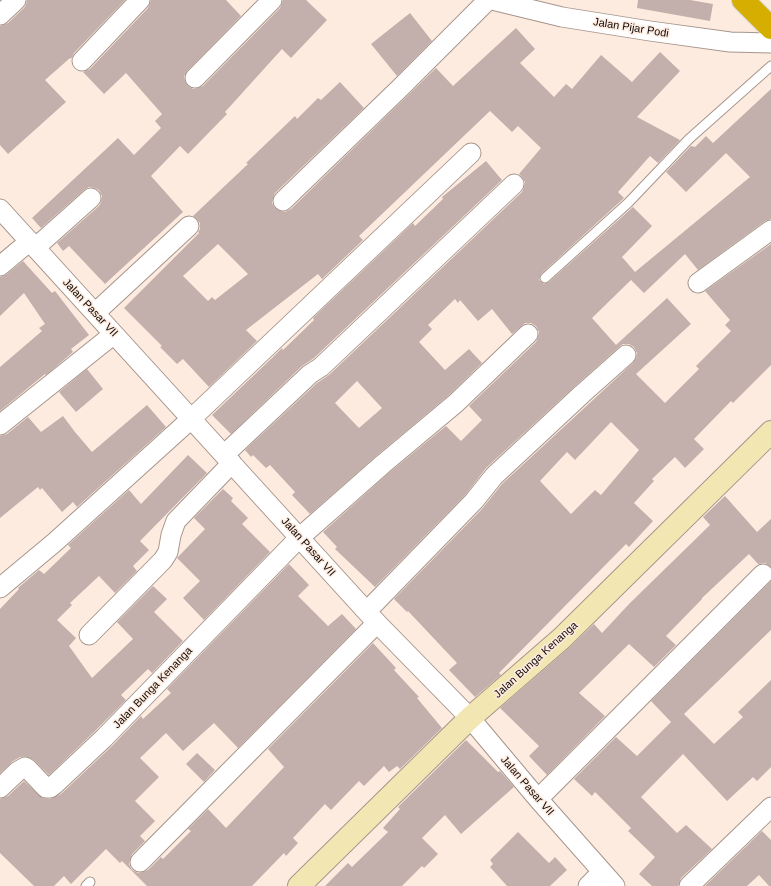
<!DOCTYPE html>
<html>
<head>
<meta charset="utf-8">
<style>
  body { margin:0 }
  canvas { display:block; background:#feebe0 }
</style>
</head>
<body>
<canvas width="771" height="886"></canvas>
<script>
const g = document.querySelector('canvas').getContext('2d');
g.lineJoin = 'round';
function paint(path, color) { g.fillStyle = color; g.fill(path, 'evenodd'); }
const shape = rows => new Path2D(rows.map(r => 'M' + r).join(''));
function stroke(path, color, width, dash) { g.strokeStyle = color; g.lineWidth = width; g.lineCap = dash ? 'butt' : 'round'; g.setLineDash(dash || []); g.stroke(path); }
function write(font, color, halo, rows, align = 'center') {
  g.font = font + ' Helvetica,sans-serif'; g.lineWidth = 3; g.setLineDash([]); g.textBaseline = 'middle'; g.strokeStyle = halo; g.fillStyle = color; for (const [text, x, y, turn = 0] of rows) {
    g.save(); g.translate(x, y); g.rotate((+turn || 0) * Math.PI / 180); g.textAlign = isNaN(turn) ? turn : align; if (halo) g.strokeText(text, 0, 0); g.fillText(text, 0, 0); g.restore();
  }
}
paint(shape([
  [27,0,125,0,74,53,71,59,70,58,45,80,66,102,8,154,0,145,0,26,8,23,24,8,26,4],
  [151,0,226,0,241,16,187,71,184,76,185,81,188,86,193,89,198,88,203,86,280,8,283,0,306,0,327,20,291,58,282,49,225,112,227,114,188,154,180,146,151,176,183,212,105,284,69,246,63,251,57,243,99,206,101,202,102,196,99,190,95,188,89,187,84,190,41,228,32,218,118,138,134,155,161,128,155,121,162,114,126,73,104,94,83,72,90,69,148,8],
  [638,0,690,0,713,4,710,21,637,8],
  [410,13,432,41,397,76,371,44],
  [516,28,535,49,520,63,554,97,566,84,572,89,601,55,632,82,660,52,680,71,637,117,680,140,658,163,650,156,618,192,624,198,541,274,539,280,544,284,549,282,633,207,652,226,622,257,635,272,750,177,726,153,686,192,666,172,691,146,695,147,706,136,713,143,771,89,771,219,765,221,698,270,685,254,644,293,631,280,592,318,616,345,667,298,691,324,636,374,665,403,699,369,696,366,731,331,725,325,730,320,705,291,771,244,771,365,733,403,731,401,694,439,704,449,685,468,675,457,652,479,654,481,634,503,653,521,629,547,626,544,499,673,501,675,475,697,449,670,457,663,408,611,407,612,394,599,482,509,502,484,633,363,636,359,637,353,634,347,629,344,623,344,619,347,575,386,486,468,466,494,375,587,335,549,337,547,323,532,390,472,446,426,461,441,482,420,469,406,536,342,538,337,539,332,536,326,531,323,525,323,512,334,492,309,478,321,460,300,458,303,455,299,428,325,432,329,419,342,445,370,469,349,482,363,449,395,376,456,310,514,292,495,295,492,270,465,266,468,253,455,251,457,245,450,317,383,329,375,522,192,524,187,525,182,522,177,519,174,541,148,518,126,512,132,490,111,359,236,363,240,322,279,318,274,246,330,257,341,209,387,183,359,177,364,160,347,162,346,124,308,199,233,198,232,200,229,200,223,197,219,193,216,248,164,246,163,295,116,297,119,318,98,321,100,340,82,364,108,275,193,273,198,272,203,275,208,280,211,285,212,291,209,436,68,453,86],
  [218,244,248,274,215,300,212,297,208,301,183,276],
  [357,381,382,408,359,428,335,403],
  [611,422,639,450,601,495,595,490,571,514,540,481,567,452,575,460],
  [486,161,502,180,314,358,302,366,231,434,212,415,272,358,282,348,283,350,314,320,313,318,413,223,415,226,443,199,442,197],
  [23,261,52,293,55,291,89,335,71,349,73,352,46,375,45,374,0,411,0,367,42,331,39,328,45,324,24,293,0,316,0,277,7,274],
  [87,369,103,389,76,412,59,392],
  [147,405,166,427,77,507,73,502,62,512,42,488,40,490,38,487,0,518,0,436,7,434,28,417,41,432,63,416,75,432,92,452],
  [188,455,207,473,140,541,149,550,133,566,137,571,115,593,99,576,70,603,72,605,57,620,76,638,69,646,92,678,133,639,117,622,153,586,167,599,154,612,183,641,152,673,148,669,121,695,126,700,96,730,49,775,34,760,26,756,20,757,13,761,0,773,0,609,19,589,18,588,39,570,44,574,71,548,68,545,129,490,141,504],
  [223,489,233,498,231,501,248,518,242,524,270,552,204,620,183,598,200,581,177,558,205,529,194,518],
  [725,496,757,532,771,519,771,567,765,563,758,564,749,554,702,598,702,599,666,636,676,645,654,667,629,644,579,693,605,716,547,775,529,756,539,746,500,708,570,647,594,624,602,633,630,603,710,525,703,517],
  [289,564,309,585,298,596,328,626,342,614,356,629,238,748,214,723,183,751,166,733,140,758,159,777,135,801,155,821,140,836,145,841,132,854,130,859,129,864,132,870,138,873,143,872,148,870,161,857,163,859,191,831,188,829,208,809,226,828,284,767,268,749,373,643,396,668,394,670,419,697,417,698,442,728,400,769,397,766,389,772,384,766,364,786,359,781,331,810,325,804,293,838,298,843,286,856,284,853,252,886,147,886,122,861,120,863,106,849,71,884,64,876,54,886,34,886,0,853,0,799,8,796,24,781,42,798,50,799,61,794,112,746,141,716,143,719,171,693,167,689],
  [771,581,771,630,684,714,714,744,743,717,738,712,771,680,771,767,757,781,753,777,727,801,683,754,641,797,677,833,686,825,712,849,681,878,678,886,652,886,639,874,655,857,628,831,631,828,595,792,592,796,574,779,616,737,637,756,671,722,651,701],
  [466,740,498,772,500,771,514,787,461,834,445,815,422,838,438,854,424,868,422,866,402,886,325,886,348,863,352,867,388,832,383,828,400,809,398,807],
  [197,753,215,770,204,782,186,764],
  [762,831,771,840,771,886,769,886,759,875,747,886,705,886],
  [518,832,549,863,555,857,567,870,550,886,507,886,490,867,493,864,490,860]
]), '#c3afab');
const lane = shape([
  [545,278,628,203,689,139,771,66],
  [86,886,90,882]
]);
const street = shape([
  [492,0,562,17,650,31,730,42,771,43],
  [0,15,16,0],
  [82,61,140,0],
  [195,78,272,0],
  [283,201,399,89,488,0],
  [0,209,377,623,470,718,538,799,615,886],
  [35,248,91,198],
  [0,266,30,241],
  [698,283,771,230],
  [95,313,189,226],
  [0,425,114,334],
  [224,455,310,374,321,367,514,184],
  [0,588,55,542,191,419,471,153],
  [367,611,474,501,494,476,582,394,626,355],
  [89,635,163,560,168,552,171,535,176,521,232,463],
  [0,788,18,771,25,767,28,769,46,788,50,788,54,785,104,738,299,538,383,464,456,403,528,334],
  [538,799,763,574],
  [140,862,377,623],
  [588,886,602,872],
  [689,886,771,807]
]);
const secondary = shape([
  [299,886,470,718,562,638,771,432]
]);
const highway = shape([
  [743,0,771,28]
]);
stroke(lane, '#a6958b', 11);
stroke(street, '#a6958b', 21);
stroke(secondary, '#a6958b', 24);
stroke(highway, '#d4d3d2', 24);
stroke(lane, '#fff', 9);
stroke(street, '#fff', 19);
stroke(secondary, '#f2e7b3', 22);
stroke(highway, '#d5ae01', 22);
write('11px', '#100a07', '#feebe0', [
  ["Jalan Pijar Podi",631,28,9],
  ["Jalan Pasar VII",90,308,47],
  ["Jalan Pasar VII",308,547,48],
  ["Jalan Bunga Kenanga",536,660,-42],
  ["Jalan Bunga Kenanga",153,688,-46],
  ["Jalan Pasar VII",527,786,49]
]);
</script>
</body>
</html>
